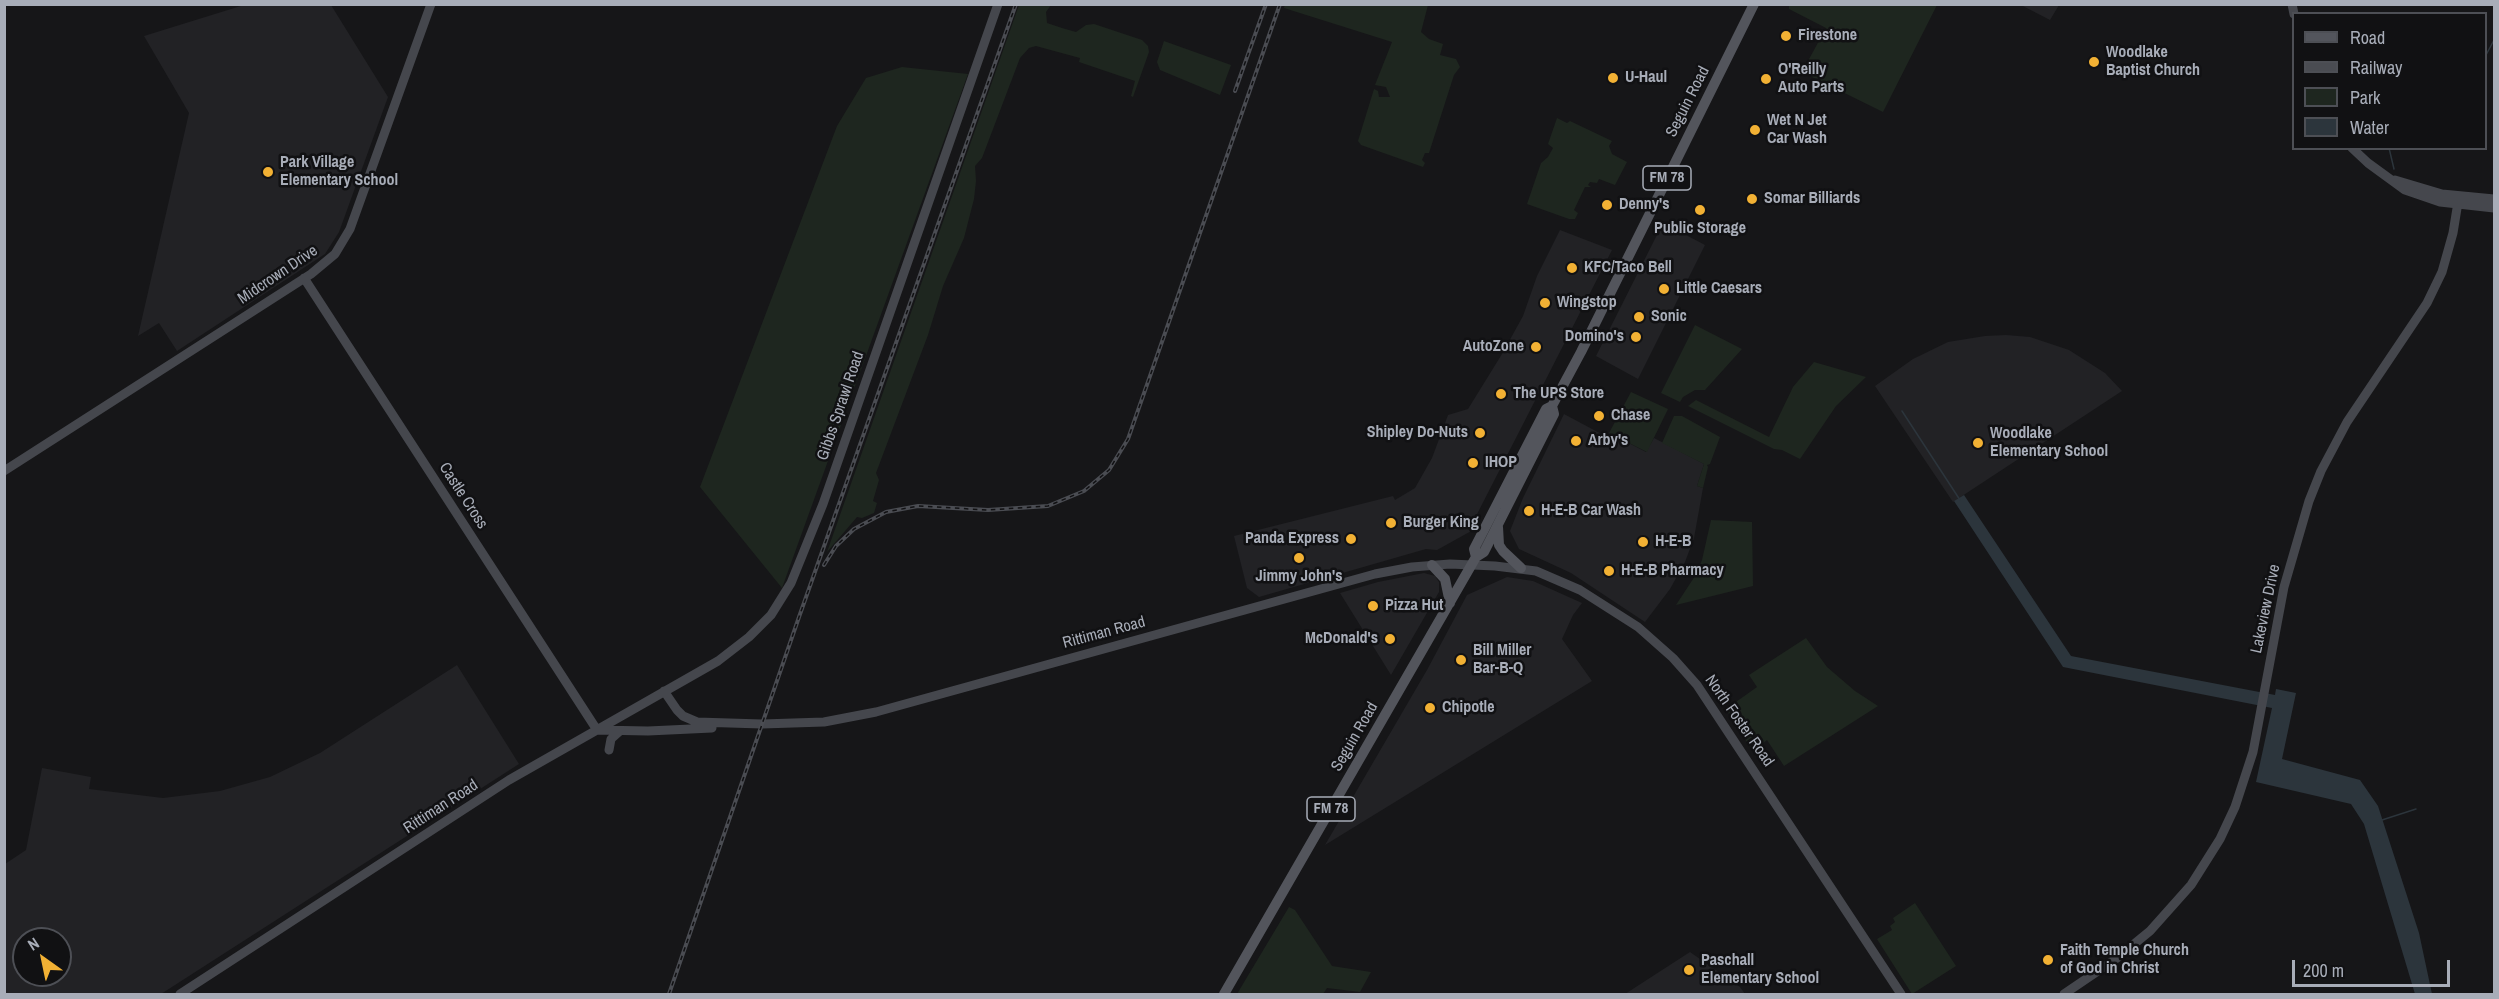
<!DOCTYPE html>
<html>
<head>
<meta charset="utf-8">
<style>
  body { margin:0 }
  #map { position:relative; width:2499px; height:999px; overflow:hidden; background:#161618; font-family:"Archivo Narrow",sans-serif }
  canvas { display:block }
  .frame { position:absolute; inset:0; border:6px solid #a8adb8; pointer-events:none }
  .legend { position:absolute; left:2292px; top:12px; width:195px; height:138px; box-sizing:border-box; background:#111113; border:2px solid #4d4f55; margin:0; padding:8px 10px; list-style:none; font-size:18px; color:#a8adb8 }
  .legend li { display:flex; align-items:center; gap:12px; height:30px }
  .legend b { width:30px; border:2px solid #4d4f55 }
  .north { position:absolute; left:12px; top:927px; width:60px; height:60px; box-sizing:border-box; background:#111113; border:2px solid #4d4f55; border-radius:50%; rotate:327deg; font-size:16px; font-weight:700; line-height:24px; text-align:center; color:#a8adb8 }
  .north::after { content:''; display:block; margin:auto; width:21px; height:27px; background:#f2b134; clip-path:polygon(50% 0,100% 100%,50% 72%,0 100%) }
  .scale { position:absolute; left:2292px; top:960px; width:158px; height:27px; box-sizing:border-box; border:3px solid #a8adb8; border-top:0; padding-left:8px; font-size:18px; line-height:21px; white-space:nowrap; color:#a8adb8; -webkit-text-stroke:4px #111113; paint-order:stroke }
</style>
</head>
<body>
<div id="map">
<canvas width="2499" height="999"></canvas>
<div class="frame"></div>
<ul class="legend">
<li><b style="height:8px;background:#53555c"></b>Road</li>
<li><b style="height:8px;background:#4a4c52"></b>Railway</li>
<li><b style="height:16px;background:#1e261f"></b>Park</li>
<li><b style="height:16px;background:#2c353c"></b>Water</li>
</ul>
<div class="north">N</div>
<div class="scale">200 m</div>
</div>
<script>
const g = document.querySelector('canvas').getContext('2d');
g.lineJoin = 'round';
function paint(path, color) { g.fillStyle = color; g.fill(path, 'evenodd'); }
const shape = rows => new Path2D(rows.map(r => 'M' + r).join(''));
function stroke(path, color, width, dash) { g.strokeStyle = color; g.lineWidth = width; g.lineCap = dash ? 'butt' : 'round'; g.setLineDash(dash || []); g.stroke(path); }
function write(font, color, halo, rows, align = 'center') {
  g.font = font + ' "Archivo Narrow",sans-serif'; g.lineWidth = 5; g.setLineDash([]); g.textBaseline = 'middle'; g.strokeStyle = halo; g.fillStyle = color; for (const [text, x, y, turn = 0] of rows) {
    g.save(); g.translate(x, y); g.rotate((+turn || 0) * Math.PI / 180); g.textAlign = isNaN(turn) ? turn : align; if (halo) g.strokeText(text, 0, 0); g.fillText(text, 0, 0); g.restore();
  }
}
paint(shape([
  [244,5,331,5,388,97,339,232,325,254,177,351,159,323,138,336,189,113,144,36],
  [2021,5,2059,5,2050,20],
  [1663,223,1705,245,1638,379,1596,356],
  [1560,230,1612,250,1473,522,1473,530,1437,550,1426,549,1259,597,1247,588,1234,536,1393,496,1395,500,1415,488,1432,458,1448,415,1468,409,1502,354,1523,316,1537,276],
  [2006,335,2030,337,2069,350,2105,373,2122,391,1953,502,1875,386,1913,359,1948,342,1985,336],
  [1564,414,1607,437,1609,433,1646,452,1654,438,1704,464,1697,486,1703,488,1694,538,1685,562,1670,589,1645,622,1571,573,1519,549,1510,531,1523,498],
  [1424,573,1435,576,1439,582,1439,592,1391,675,1340,593,1378,582],
  [1507,577,1533,581,1582,603,1573,615,1562,639,1592,681,1325,845,1427,670,1467,595],
  [457,665,519,764,161,994,5,994,5,864,26,850,42,768,91,777,89,789,163,798,220,791,270,777,320,753],
  [24,939,60,939,60,975,24,975],
  [1690,952,1740,987,1745,994,1625,994]
]), '#222225');
paint(shape([
  [1285,4,1428,5,1421,32,1429,39,1443,44,1440,55,1456,59,1460,67,1454,75,1429,153,1425,153,1422,160,1425,163,1423,167,1361,145,1358,141,1374,89,1378,91,1379,97,1390,97,1386,87,1375,85,1392,42,1284,8],
  [1789,4,1937,4,1937,5,1883,112,1802,72,1826,28,1789,9],
  [1019,5,1051,5,1046,12,1047,23,1062,28,1076,32,1086,25,1094,24,1142,40,1148,46,1149,52,1133,97,1131,96,1135,81,1079,62,1080,58,1036,46,1029,48,1020,58,982,158,975,166,976,181,974,199,964,238,943,286,928,335,876,473,879,480,873,501,877,503,874,513,862,518,857,517,827,552],
  [1164,41,1231,65,1220,95,1160,70,1157,62],
  [902,67,968,74,782,588,700,487,837,126,866,78],
  [1557,118,1567,123,1570,121,1612,141,1609,146,1612,154,1627,162,1615,185,1599,179,1597,183,1590,182,1588,185,1591,187,1585,187,1574,210,1578,213,1575,219,1569,219,1527,204,1541,163,1548,157,1553,148,1548,144],
  [1695,325,1742,349,1705,390,1695,390,1683,397,1680,402,1661,393],
  [1814,362,1866,377,1836,406,1800,459,1782,450,1774,449,1688,406,1696,400,1769,437,1793,387],
  [1631,392,1668,409,1647,452,1609,433],
  [1674,416,1682,416,1720,437,1710,464,1707,465,1708,467,1703,488,1697,486,1704,464,1662,443],
  [1711,520,1752,522,1753,586,1676,605,1695,576,1702,560],
  [1806,638,1827,667,1855,691,1878,706,1784,766,1767,740,1753,752,1726,709,1757,687,1749,675],
  [1915,903,1956,966,1912,994,1877,939,1892,930,1890,926,1895,922,1893,918],
  [1289,907,1295,910,1332,966,1371,972,1360,992,1327,988,1323,994,1237,994]
]), '#1e261f');
paint(shape([
  [1964,495,2071,656,2275,695,2276,689,2296,693,2282,759,2360,780,2378,806,2419,933,2432,994,2415,994,2364,824,2351,804,2256,782,2272,708,2063,667,1954,501]
]), '#2c353c');
stroke(shape([
  [2486,55,2494,40],
  [2389,148,2394,169],
  [1902,411,1960,500],
  [2382,820,2416,809]
]), '#2c353c', 1.5);
stroke(shape([
  [2292,4,2294,14],
  [2352,148,2368,163,2405,190,2440,202,2494,208],
  [2395,180,2442,194,2494,199],
  [304,278,597,730],
  [4,471,311,274,335,254,350,229,431,4],
  [664,691,677,710,683,716,697,722,762,724,824,722,876,712,1375,574,1412,567,1450,564,1495,566,1536,571,1580,590,1638,627,1673,658,1697,685,1901,994],
  [597,730,648,731,712,728],
  [609,750,611,739,620,731],
  [180,994,509,780,718,661,749,637,771,615,791,583,823,504,998,4],
  [2064,994,2117,958,2150,931,2191,885,2220,839,2235,807,2253,752,2284,587,2309,501,2321,471,2347,422,2427,303,2442,272,2453,233,2459,196]
]), '#45474d', 9);
stroke(shape([
  [1498,527,1499,545,1503,551,1521,568],
  [1476,557,1474,549,1546,409,1552,406,1581,352,1754,4],
  [1432,565,1445,579,1450,603],
  [1224,994,1476,557,1484,552,1554,414,1552,406]
]), '#53555c', 10);
const rail = shape([
  [1235,91,1266,4],
  [824,565,836,546,854,529,886,512,918,506,988,510,1048,506,1084,491,1109,470,1128,439,1280,4],
  [669,994,799,617,1016,4]
]);
stroke(rail, '#4a4c52', 4);
stroke(rail, '#111113', 1.5, [4.5]);
for (const [x, y, r, color] of [
  [1786,36,6,"#f2b134"],
  [2094,62,6,"#f2b134"],
  [1613,78,6,"#f2b134"],
  [1766,79,6,"#f2b134"],
  [1755,130,6,"#f2b134"],
  [268,172,6,"#f2b134"],
  [1752,199,6,"#f2b134"],
  [1607,205,6,"#f2b134"],
  [1700,210,6,"#f2b134"],
  [1572,268,6,"#f2b134"],
  [1664,289,6,"#f2b134"],
  [1545,303,6,"#f2b134"],
  [1639,317,6,"#f2b134"],
  [1636,337,6,"#f2b134"],
  [1536,347,6,"#f2b134"],
  [1501,394,6,"#f2b134"],
  [1599,416,6,"#f2b134"],
  [1480,433,6,"#f2b134"],
  [1576,441,6,"#f2b134"],
  [1978,443,6,"#f2b134"],
  [1473,463,6,"#f2b134"],
  [1529,511,6,"#f2b134"],
  [1391,523,6,"#f2b134"],
  [1351,539,6,"#f2b134"],
  [1643,542,6,"#f2b134"],
  [1299,558,6,"#f2b134"],
  [1609,571,6,"#f2b134"],
  [1373,606,6,"#f2b134"],
  [1390,639,6,"#f2b134"],
  [1461,660,6,"#f2b134"],
  [1430,708,6,"#f2b134"],
  [2048,960,6,"#f2b134"],
  [1689,970,6,"#f2b134"]
]) { const dot = new Path2D(); dot.arc(x, y, r, 0, 2 * Math.PI); g.fillStyle = color; g.fill(dot); stroke(dot, '#111113', 2); }
for (const [x, y, w] of [
  [1667,178,48],
  [1331,809,48]
]) { const box = new Path2D(); box.roundRect(x - w / 2, y - 12, w, 24, 4.5); g.fillStyle = '#111113'; g.fill(box); stroke(box, '#a8adb8', 1.5); }
write('bold 15px', '#a8adb8', null, [
  ["FM 78",1667,178],
  ["FM 78",1331,809]
]);
write('bold 16px', '#a8adb8', '#111113', [
  ["Firestone",1798,36],
  ["Woodlake",2106,53],
  ["Baptist Church",2106,71],
  ["O'Reilly",1778,70],
  ["Auto Parts",1778,88],
  ["U-Haul",1625,78],
  ["Wet N Jet",1767,121],
  ["Car Wash",1767,139],
  ["Park Village",280,163],
  ["Elementary School",280,181],
  ["Somar Billiards",1764,199],
  ["Denny's",1619,205],
  ["Public Storage",1700,229,"center"],
  ["KFC/Taco Bell",1584,268],
  ["Little Caesars",1676,289],
  ["Wingstop",1557,303],
  ["Sonic",1651,317],
  ["Domino's",1624,337,"right"],
  ["AutoZone",1524,347,"right"],
  ["The UPS Store",1513,394],
  ["Chase",1611,416],
  ["Shipley Do-Nuts",1468,433,"right"],
  ["Woodlake",1990,434],
  ["Elementary School",1990,452],
  ["Arby's",1588,441],
  ["IHOP",1485,463],
  ["H-E-B Car Wash",1541,511],
  ["Burger King",1403,523],
  ["Panda Express",1339,539,"right"],
  ["H-E-B",1655,542],
  ["H-E-B Pharmacy",1621,571],
  ["Jimmy John's",1299,577,"center"],
  ["Pizza Hut",1385,606],
  ["McDonald's",1378,639,"right"],
  ["Bill Miller",1473,651],
  ["Bar-B-Q",1473,669],
  ["Chipotle",1442,708],
  ["Faith Temple Church",2060,951],
  ["of God in Christ",2060,969],
  ["Paschall",1701,961],
  ["Elementary School",1701,979]
], 'left');
write('16px', '#a8adb8', '#111113', [
  ["Seguin Road",1688,102,-63],
  ["Midcrown Drive",278,275,-34],
  ["Gibbs Sprawl Road",841,406,-71],
  ["Castle Cross",463,496,57],
  ["Lakeview Drive",2266,609,-78],
  ["Rittiman Road",1104,633,-15],
  ["North Foster Road",1739,721,55],
  ["Seguin Road",1355,737,-60],
  ["Rittiman Road",441,807,-33]
]);
</script>
</body>
</html>
